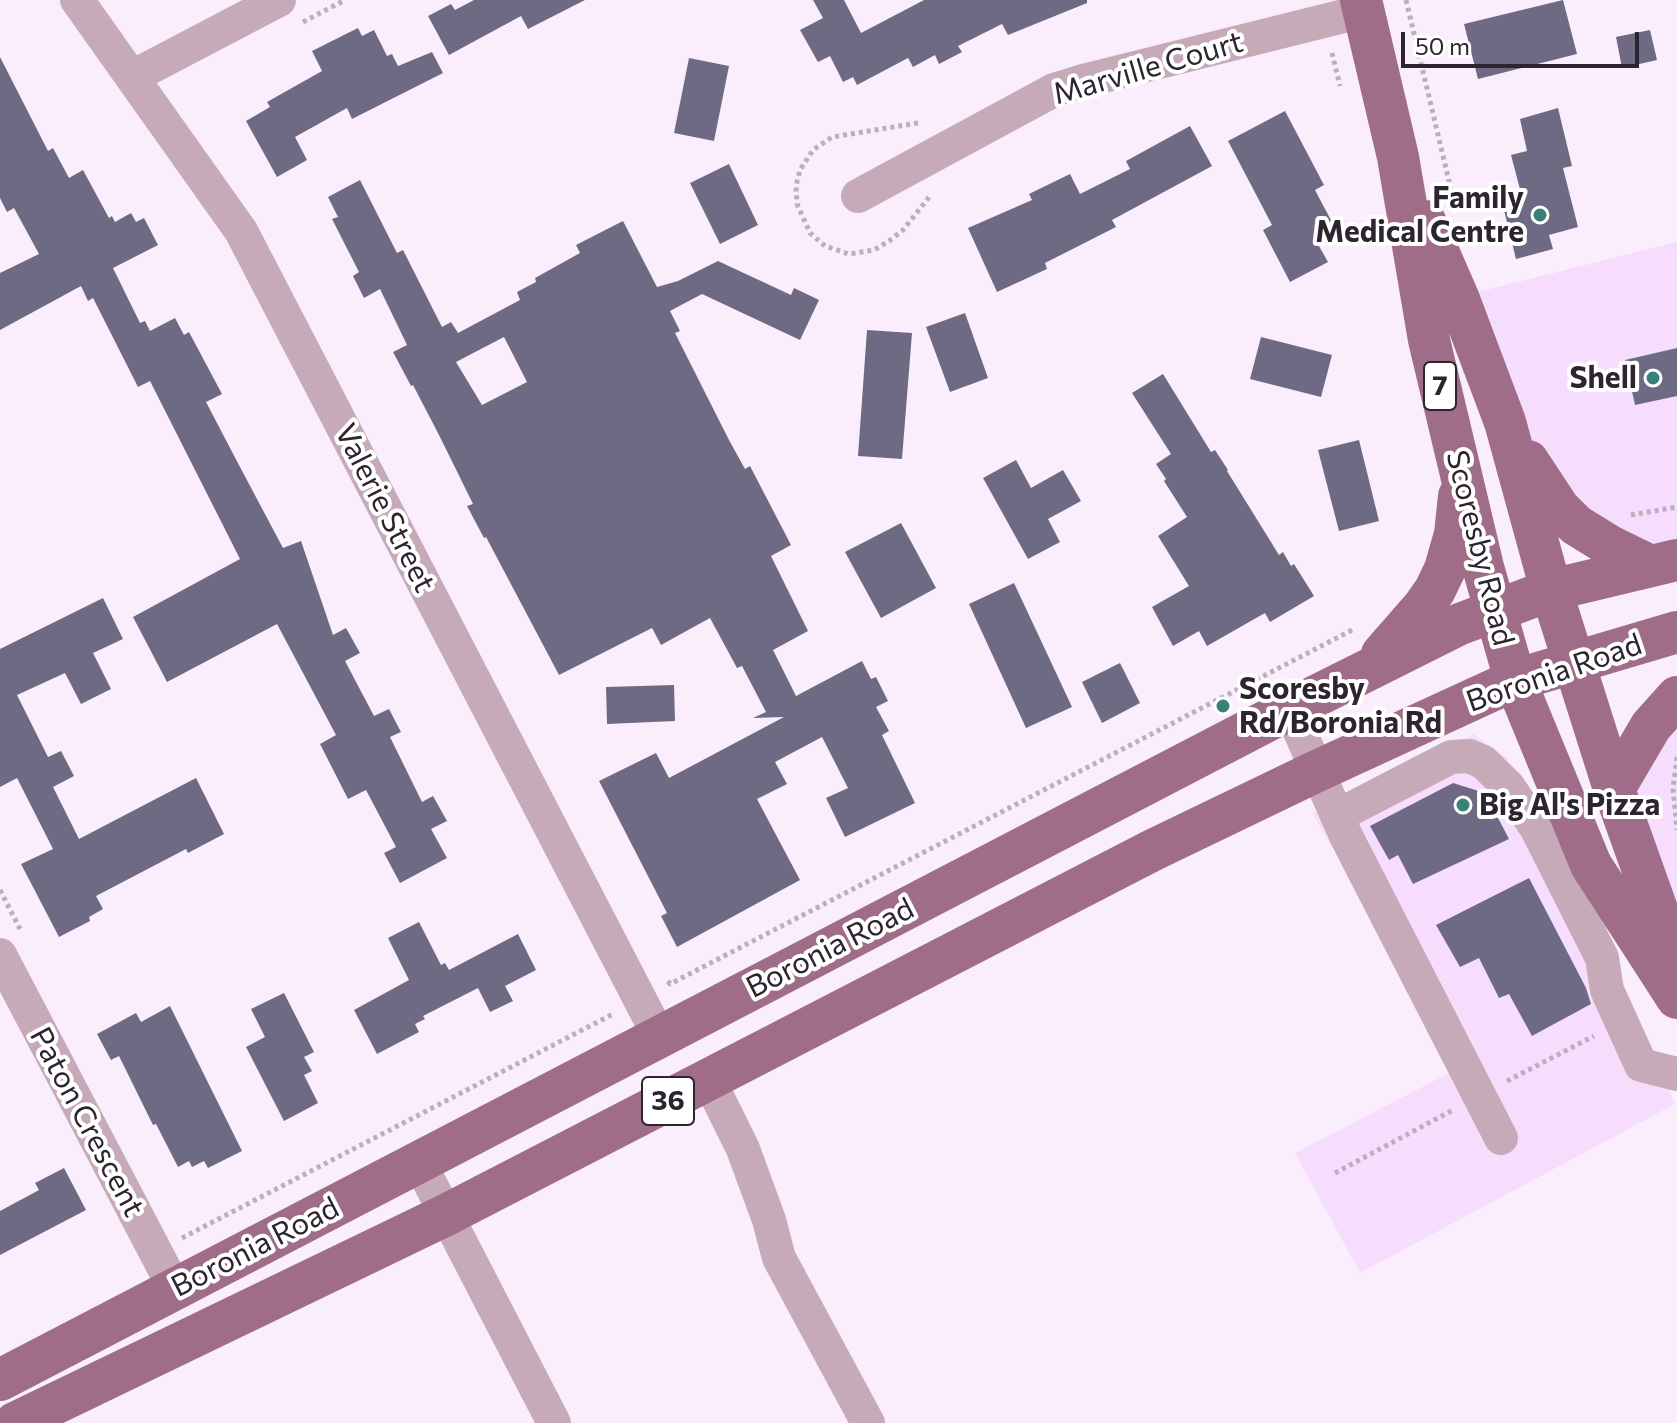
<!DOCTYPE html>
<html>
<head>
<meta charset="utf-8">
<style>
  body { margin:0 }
  #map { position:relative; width:1677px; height:1423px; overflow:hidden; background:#faeefd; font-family:Commissioner,sans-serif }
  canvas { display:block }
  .scale { position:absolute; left:1401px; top:32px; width:238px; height:36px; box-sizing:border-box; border:4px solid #2c242e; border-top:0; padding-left:10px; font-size:24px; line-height:28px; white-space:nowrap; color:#2c242e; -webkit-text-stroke:6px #fff; paint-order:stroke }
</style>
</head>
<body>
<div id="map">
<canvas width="1677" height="1423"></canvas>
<div class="scale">50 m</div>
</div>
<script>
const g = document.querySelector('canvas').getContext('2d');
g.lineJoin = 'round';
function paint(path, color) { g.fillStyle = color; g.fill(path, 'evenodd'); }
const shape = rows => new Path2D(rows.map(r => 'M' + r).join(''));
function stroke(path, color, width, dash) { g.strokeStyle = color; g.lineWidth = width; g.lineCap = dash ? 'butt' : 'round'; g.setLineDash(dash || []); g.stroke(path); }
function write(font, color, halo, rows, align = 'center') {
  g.font = font + ' Commissioner,sans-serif'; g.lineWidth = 8; g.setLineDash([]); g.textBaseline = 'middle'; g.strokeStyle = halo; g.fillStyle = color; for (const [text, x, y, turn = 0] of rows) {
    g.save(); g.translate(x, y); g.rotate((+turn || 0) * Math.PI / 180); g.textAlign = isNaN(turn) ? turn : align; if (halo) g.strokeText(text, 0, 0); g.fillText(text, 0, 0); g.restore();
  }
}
paint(shape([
  [1677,242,1677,560,1567,517,1458,297],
  [1677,698,1677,967,1614,789],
  [1474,734,1507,758,1675,1104,1360,1273,1295,1153,1449,1073,1335,851,1312,813]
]), '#f7ddfd');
paint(shape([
  [474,0,585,0,528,29,521,16,449,55,428,16,451,4,455,10],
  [813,0,844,0,861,33,924,0,1087,0,1087,3,1008,35,1002,24,958,46,962,52,939,64,935,55,913,67,908,58,857,85,853,77,843,82,830,56,818,62,800,30,823,18],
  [1563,0,1577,54,1478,79,1464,24],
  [358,28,362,36,374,30,387,56,392,54,398,66,432,52,443,73,352,119,347,108,295,137,307,160,277,177,246,121,270,107,267,102,322,71,312,51],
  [1650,30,1657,60,1622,68,1616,37],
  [0,57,48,151,53,148,69,178,83,170,109,218,112,216,115,222,131,213,136,222,144,218,158,245,113,268,140,323,145,321,150,331,175,318,184,335,189,332,222,394,206,402,240,467,283,548,301,541,333,635,346,628,360,653,345,661,374,716,389,709,401,732,390,737,422,802,433,796,447,821,431,829,447,858,400,883,384,853,396,847,366,790,348,799,320,744,336,735,277,624,167,682,133,617,240,559,150,381,138,387,93,298,88,301,81,286,0,330,0,273,39,254,14,208,7,212,0,198],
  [689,58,729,66,714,141,674,133],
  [1558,108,1572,166,1563,168,1578,227,1549,235,1553,249,1516,259,1502,202,1522,197,1511,155,1527,151,1520,119],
  [1285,111,1324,185,1315,190,1333,224,1319,231,1321,236,1315,239,1328,262,1290,282,1263,230,1272,225,1228,141],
  [1190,126,1212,166,1112,220,1116,227,1045,263,1047,269,997,292,968,228,1032,200,1029,194,1070,174,1080,194,1130,169,1126,161],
  [729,164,758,225,720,244,690,183],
  [360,180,397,253,403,250,442,327,451,322,458,333,520,300,517,292,536,282,535,278,580,253,576,245,623,221,657,287,678,281,718,261,791,295,794,288,819,300,800,340,702,294,670,311,680,331,675,333,729,440,745,469,750,466,791,545,771,556,808,631,773,650,796,696,862,661,871,679,876,677,888,701,876,707,889,731,882,735,915,803,845,837,826,798,848,788,822,737,775,762,787,784,757,799,800,880,677,947,661,916,667,913,599,781,656,753,669,778,784,717,753,718,766,712,742,666,737,668,710,618,661,645,652,628,559,675,486,537,484,538,467,506,473,504,439,435,413,385,411,386,393,352,407,345,380,289,364,298,353,276,359,272,332,219,338,217,328,197],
  [504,337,527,382,482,405,456,362],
  [965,313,988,378,950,392,926,327],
  [867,330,912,333,902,459,858,456],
  [1261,337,1332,355,1321,397,1250,379],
  [1677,348,1677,396,1635,405,1625,360],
  [1163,374,1211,452,1215,450,1228,470,1227,471,1279,555,1283,552,1291,566,1294,564,1314,596,1270,622,1265,613,1207,646,1199,631,1173,646,1152,607,1189,586,1158,536,1187,517,1164,481,1166,479,1156,464,1171,454,1132,393],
  [1359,440,1379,521,1339,531,1318,450],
  [1016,460,1031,488,1063,470,1081,501,1048,519,1060,542,1028,559,983,478],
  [901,523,936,588,881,618,845,552],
  [1014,583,1072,707,1026,728,969,604],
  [103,598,123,639,93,653,111,689,81,704,65,673,17,695,48,757,61,751,74,776,53,787,79,839,196,778,224,834,188,853,186,849,96,896,103,909,89,917,90,921,59,937,21,864,53,849,17,778,0,787,0,649],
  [1120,663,1140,703,1102,723,1082,682],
  [674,685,675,721,607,724,606,687],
  [1453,783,1485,793,1509,839,1413,884,1398,855,1389,860,1370,826],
  [1529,878,1586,988,1591,1004,1532,1036,1509,994,1499,998,1479,958,1460,967,1436,925],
  [419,922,441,965,445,963,449,970,518,934,536,970,505,986,513,1001,490,1012,478,988,423,1016,425,1019,415,1024,419,1032,377,1054,354,1010,409,980,388,938],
  [284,993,314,1052,304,1057,312,1071,304,1075,318,1103,284,1121,246,1047,265,1037,251,1009],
  [170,1006,242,1151,208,1168,204,1161,192,1167,189,1161,178,1167,156,1124,153,1125,119,1056,111,1060,97,1034,136,1013,141,1022],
  [64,1168,86,1210,0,1255,0,1211,39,1190,35,1183]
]), '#6f6a84');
stroke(shape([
  [1406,0,1453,198],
  [303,22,345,0],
  [1332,53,1340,86],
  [918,123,832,137,813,150,800,170,796,186,797,204,810,233,825,246,849,254,874,250,889,241,903,230,930,196],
  [1631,515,1677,507],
  [1677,757,1673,789,1677,830],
  [0,890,20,929],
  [668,981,670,984,1354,629],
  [1507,1081,1594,1036],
  [1335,1173,1453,1110],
  [182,1238,613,1014]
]), '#baafbc', 5, [4, 4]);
stroke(shape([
  [77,0,241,231,659,1036],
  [132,77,279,0],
  [858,196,1054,90,1083,81,1364,11],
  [1290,709,1346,836,1501,1138],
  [1337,816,1451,757,1469,756,1483,762,1508,786,1537,829,1602,958,1607,990,1641,1065,1677,1074],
  [0,955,175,1289],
  [709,1080,743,1149,769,1220,779,1258,868,1423],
  [419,1162,554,1423]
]), '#c7aab8', 34);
stroke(shape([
  [1361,0,1398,157,1429,340,1483,567,1515,680,1591,865,1677,998],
  [1425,221,1458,297,1505,422,1551,590,1614,789,1677,966],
  [1528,461,1559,508,1576,525,1610,546,1651,566],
  [1382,654,1423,607,1435,590,1445,569,1455,534,1459,496],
  [1614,789,1651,726,1677,697],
  [0,1380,1290,709,1460,624,1551,590,1677,560],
  [15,1423,446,1215,1153,850,1317,771,1515,680,1677,632]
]), '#9f6d87', 42);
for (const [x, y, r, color] of [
  [1540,215,8,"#398078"],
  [1653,378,8,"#398078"],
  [1223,706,8,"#398078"],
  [1463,805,8,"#398078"]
]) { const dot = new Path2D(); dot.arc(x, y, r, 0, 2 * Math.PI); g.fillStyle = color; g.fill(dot); stroke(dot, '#fff', 3); }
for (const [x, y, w] of [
  [1440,386,32],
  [668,1101,52]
]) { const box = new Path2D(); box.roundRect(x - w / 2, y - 24, w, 48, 6); g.fillStyle = '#fff'; g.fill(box); stroke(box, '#2c242e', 2); }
write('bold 28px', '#2c242e', null, [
  ["7",1440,386],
  ["36",668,1101]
]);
write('30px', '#2c242e', '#fff', [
  ["Marville Court",1148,68,-16],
  ["Valerie Street",385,508,63],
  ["Scoresby Road",1480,548,76],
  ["Boronia Road",1554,673,-19],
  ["Boronia Road",830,948,-27],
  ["Paton Crescent",87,1122,62],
  ["Boronia Road",255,1247,-27]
]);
write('bold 30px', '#2c242e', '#fff', [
  ["Family",1524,198],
  ["Medical Centre",1524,232],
  ["Shell",1637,378],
  ["Scoresby",1239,689,"left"],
  ["Rd/Boronia Rd",1239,723,"left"],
  ["Big Al's Pizza",1479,805,"left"]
], 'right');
</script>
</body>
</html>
